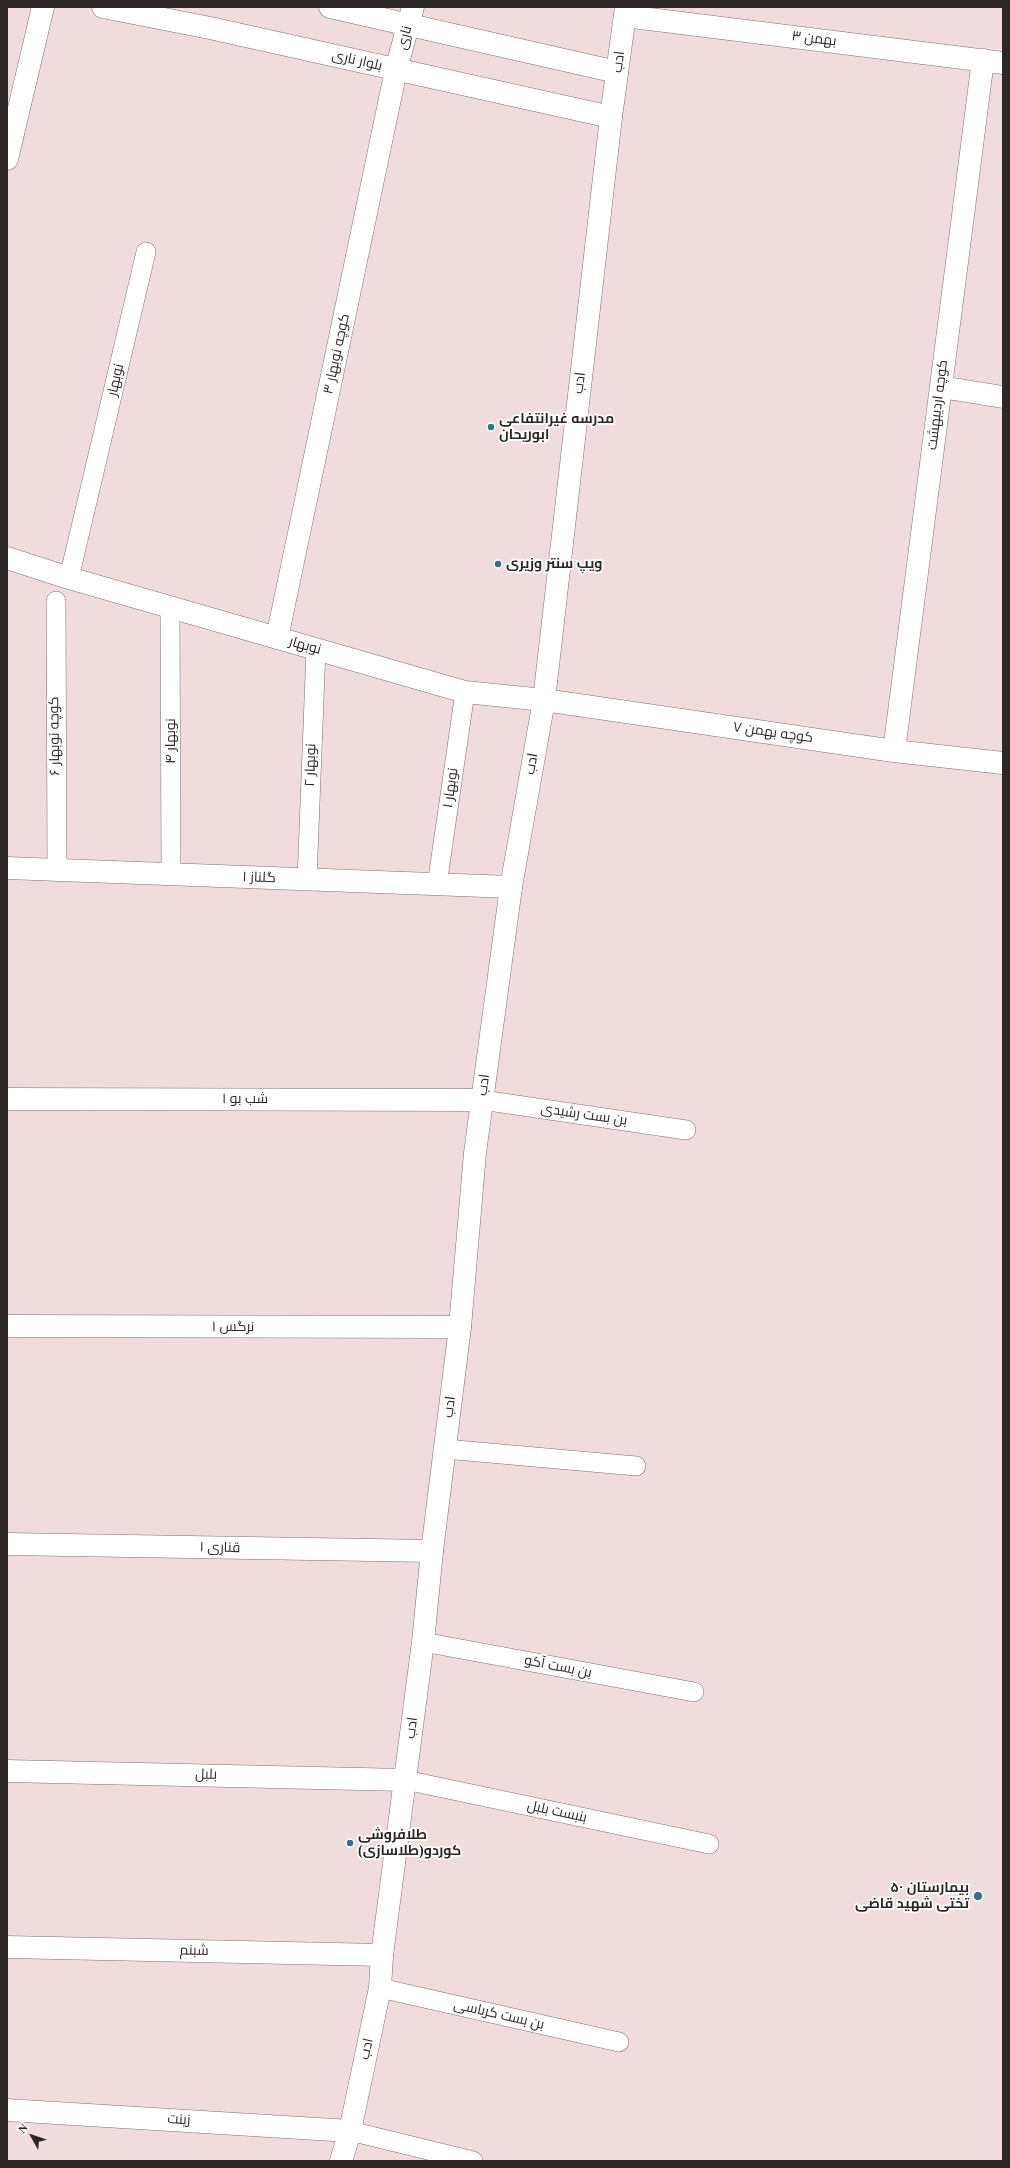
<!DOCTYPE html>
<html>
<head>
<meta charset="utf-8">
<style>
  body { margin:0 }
  #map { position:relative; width:1010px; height:2168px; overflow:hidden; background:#f0dcdd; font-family:"Times New Roman",serif }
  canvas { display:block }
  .frame { position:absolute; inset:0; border:8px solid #2d2627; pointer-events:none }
  .north { position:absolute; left:12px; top:2116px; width:40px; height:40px; -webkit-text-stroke:3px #fff; paint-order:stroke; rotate:310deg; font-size:11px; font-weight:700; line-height:16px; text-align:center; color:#2d2627 }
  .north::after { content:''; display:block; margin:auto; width:14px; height:18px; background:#2d2627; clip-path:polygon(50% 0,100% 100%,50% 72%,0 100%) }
</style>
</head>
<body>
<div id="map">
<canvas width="1010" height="2168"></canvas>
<div class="frame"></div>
<div class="north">N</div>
</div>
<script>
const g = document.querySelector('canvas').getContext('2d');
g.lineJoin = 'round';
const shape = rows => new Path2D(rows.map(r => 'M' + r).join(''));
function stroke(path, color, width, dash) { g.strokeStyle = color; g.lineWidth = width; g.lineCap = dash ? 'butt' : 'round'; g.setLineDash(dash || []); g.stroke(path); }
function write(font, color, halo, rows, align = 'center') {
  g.font = font + ' "Times New Roman",Cairo,serif'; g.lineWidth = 3.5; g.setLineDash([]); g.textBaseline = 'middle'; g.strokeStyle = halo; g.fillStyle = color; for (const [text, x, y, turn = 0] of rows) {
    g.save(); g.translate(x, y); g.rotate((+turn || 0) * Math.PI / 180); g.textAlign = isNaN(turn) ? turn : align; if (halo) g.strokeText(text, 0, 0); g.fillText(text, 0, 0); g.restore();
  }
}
const lane = shape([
  [69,578,146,252],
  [56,601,57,871],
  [170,607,171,875],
  [307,880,316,649],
  [437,885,465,692],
  [482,1100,686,1130],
  [445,1449,636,1466],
  [423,1642,694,1692],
  [405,1780,709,1844],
  [380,1988,619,2042],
  [350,2131,473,2161]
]);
const street = shape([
  [103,7,210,28,611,117],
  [330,7,617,72],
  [625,16,1003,63],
  [7,159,43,7],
  [941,387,1003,397],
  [7,558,69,578,465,692,544,700,894,751,1003,763],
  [277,638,396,70,413,7],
  [894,751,983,60],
  [7,868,511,887],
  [7,1099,482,1100],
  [7,1326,460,1327],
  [7,1544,432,1551],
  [7,1771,405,1780],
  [7,1947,382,1955],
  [7,2110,350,2131]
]);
const secondary = shape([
  [341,2161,350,2131,380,1988,382,1955,423,1642,432,1551,460,1327,475,1153,511,887,544,700,611,117,626,7]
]);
stroke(lane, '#806e6f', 20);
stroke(street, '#806e6f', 23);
stroke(secondary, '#806e6f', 23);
stroke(lane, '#fff', 19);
stroke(street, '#fff', 22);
stroke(secondary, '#fff', 22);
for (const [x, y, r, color] of [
  [491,427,4,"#337186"],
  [498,564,4,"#337186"],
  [350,1843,4,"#337186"],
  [978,1896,5,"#337186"]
]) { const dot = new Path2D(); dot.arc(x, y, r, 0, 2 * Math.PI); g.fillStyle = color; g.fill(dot); stroke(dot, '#fff', 1.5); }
write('14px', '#2d2627', '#fff', [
  ["ناری",405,38,-76],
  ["بهمن ۳",814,39,7],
  ["بلوار ناری",357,61,13],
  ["ادب",619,62,-82],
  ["کوچه نوبهار ۳",337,354,-78],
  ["نوبهار",116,380,-77],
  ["ادب",580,383,-83],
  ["کوچه اردیبهشت",938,405,-83],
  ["نوبهار",305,646,16],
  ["کوچه بهمن ۷",773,733,8],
  ["کوچه نوبهار ۶",55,736,-91],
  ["نوبهار ۴",171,741,-90],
  ["ادب",532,764,-80],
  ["نوبهار ۲",311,765,-88],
  ["نوبهار ۱",451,788,-82],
  ["گلناز ۱",259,878,2],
  ["ادب",484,1085,-82],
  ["شب بو ۱",245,1099],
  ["بن بست رشیدی",584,1115,8],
  ["نرگس ۱",233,1327],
  ["ادب",450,1407,-83],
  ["قناری ۱",220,1548,1],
  ["بن بست آکو",558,1667,11],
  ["ادب",412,1728,-82],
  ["بلبل",206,1775,1],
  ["بنبست بلبل",557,1812,12],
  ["شبنم",194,1951,1],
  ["بن بست کرباسی",499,2015,13],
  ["ادب",367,2049,-78],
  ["زینت",179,2120,3]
]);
write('bold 14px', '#2d2627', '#fff', [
  ["مدرسه غیرانتفاعی",499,419],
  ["ابوریحان",499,435],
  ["ویپ سنتر وزیری",506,564],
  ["طلافروشی",358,1835],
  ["کوردو(طلاسازی)",358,1851],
  ["بیمارستان ۵۰",969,1888,"right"],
  ["تختی شهید قاضی",969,1904,"right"]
], 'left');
</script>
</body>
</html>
